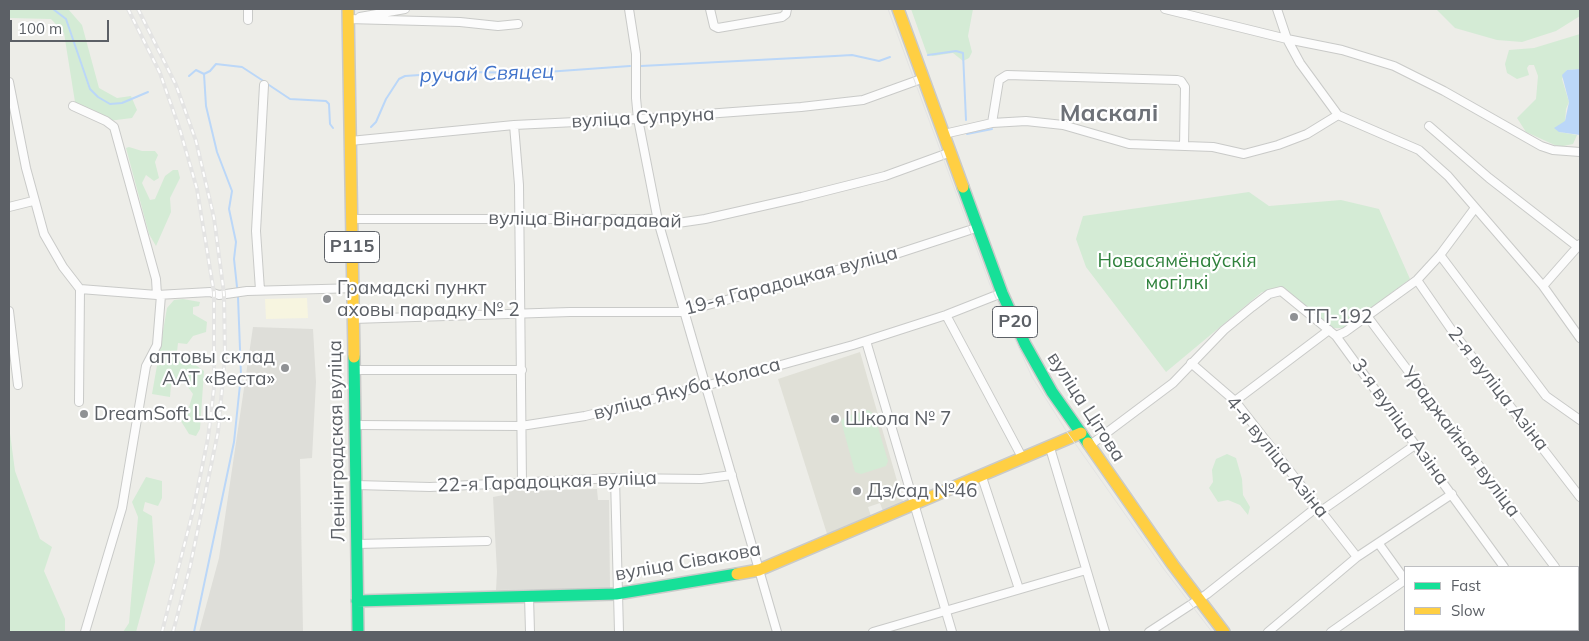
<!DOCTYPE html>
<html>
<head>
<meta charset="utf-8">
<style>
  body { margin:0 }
  #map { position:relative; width:1589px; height:641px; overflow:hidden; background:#edede8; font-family:Mulish,sans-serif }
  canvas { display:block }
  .frame { position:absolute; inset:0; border:10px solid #5c6066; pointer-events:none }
  .legend { position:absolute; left:1404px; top:566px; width:175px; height:65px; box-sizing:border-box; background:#fff; border:1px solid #bebfc2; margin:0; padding:6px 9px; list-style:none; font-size:15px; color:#5c6066 }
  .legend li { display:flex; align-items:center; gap:10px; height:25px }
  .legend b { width:25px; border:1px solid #bebfc2 }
  .scale { position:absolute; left:10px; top:20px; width:99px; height:22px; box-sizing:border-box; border:2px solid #5c6066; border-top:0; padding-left:6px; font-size:15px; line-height:18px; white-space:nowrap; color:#5c6066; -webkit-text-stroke:4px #fff; paint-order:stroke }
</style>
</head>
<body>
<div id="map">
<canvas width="1589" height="641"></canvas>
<div class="frame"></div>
<ul class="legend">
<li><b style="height:6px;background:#16e098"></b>Fast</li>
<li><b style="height:6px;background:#ffcf43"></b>Slow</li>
</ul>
<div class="scale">100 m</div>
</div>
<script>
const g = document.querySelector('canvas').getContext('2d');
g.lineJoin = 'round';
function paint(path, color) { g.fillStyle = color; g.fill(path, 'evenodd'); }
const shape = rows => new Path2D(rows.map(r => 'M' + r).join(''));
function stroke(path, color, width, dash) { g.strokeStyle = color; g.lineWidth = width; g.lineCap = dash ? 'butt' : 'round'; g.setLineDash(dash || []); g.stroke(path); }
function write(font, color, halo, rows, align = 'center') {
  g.font = font + ' Mulish,sans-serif'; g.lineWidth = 4.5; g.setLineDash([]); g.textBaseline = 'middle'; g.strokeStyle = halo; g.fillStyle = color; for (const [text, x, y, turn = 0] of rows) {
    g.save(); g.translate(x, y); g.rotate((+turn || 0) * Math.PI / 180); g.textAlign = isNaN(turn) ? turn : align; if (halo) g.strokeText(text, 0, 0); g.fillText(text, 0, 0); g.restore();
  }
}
paint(shape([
  [307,298,308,318,266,319,265,299]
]), '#f7f5e0');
paint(shape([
  [253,327,313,329,316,382,312,458,300,459,303,632,199,632,219,558],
  [520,487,529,491,597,489,598,500,609,500,610,588,496,590,497,572,493,497,509,494,508,488]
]), '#deded9');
paint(shape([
  [860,352,904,505,884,514,880,503,868,507,872,519,828,537,778,379]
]), '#e0e0d7');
paint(shape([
  [9,9,68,9,82,25,99,88,117,98,131,96,137,110,132,118,108,121,75,102,64,33,51,19,9,18],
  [911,9,973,9,968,36,972,52,969,58,963,61,953,53,933,56,927,54],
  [1436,9,1580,9,1580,16,1556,31,1522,42,1497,40,1455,28],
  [1580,34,1580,69,1567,70,1562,79,1569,102,1566,109,1565,122,1559,132,1577,135,1573,144,1559,147,1526,132,1517,118,1536,99,1538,76,1534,65,1529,65,1527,68,1529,75,1517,79,1507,73,1505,64,1509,50,1534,48],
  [129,147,142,151,155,151,158,155,155,162,159,178,154,181,146,175,142,183,150,200,155,199,165,176,173,170,178,170,180,178,170,198,171,212,156,246,149,234,126,148],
  [1249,192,1269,206,1341,200,1379,209,1410,279,1344,328,1331,328,1284,289,1262,292,1166,372,1086,267,1076,239,1083,216],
  [183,299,200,302,199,306,193,307,193,314,207,322,206,332,193,336,187,344,178,343,177,352,204,371,200,429,196,436,189,434,179,418,189,407,193,394,183,380,174,380,171,385,170,397,152,394,167,308,174,300],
  [868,410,874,414,888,461,886,466,861,474,855,472,841,421,845,417],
  [9,426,15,471,40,539,52,547,44,571,65,619,65,632,9,632],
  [1227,454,1236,458,1242,479,1243,495,1250,507,1248,515,1240,505,1228,500,1218,502,1209,488,1213,482,1212,470,1216,459],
  [146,477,162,481,162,498,158,506,145,502,143,511,152,516,155,562,136,632,123,632,129,623,138,517,132,502]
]), '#d4ebd5');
paint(shape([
  [1580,69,1580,135,1559,132,1554,128,1565,121,1569,102,1562,75,1567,70]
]), '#bbd7f8');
stroke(shape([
  [53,9,66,19,90,89,98,97,110,104,122,103,148,92],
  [928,55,956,51,963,53,966,120],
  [641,66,835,56,852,55,879,61,890,57],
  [204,74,206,106,217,152,232,191,229,209,236,242,234,259,237,287],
  [189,76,196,70,204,74,210,71,216,64,242,67,265,82],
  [269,85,290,99,326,101,329,104,330,124,333,128],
  [371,127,376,122,386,99,399,79,405,76,464,72,532,73,630,66],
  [967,134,992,129],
  [194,632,234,442,241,375,238,297]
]), '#bbd7f8', 2);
const street = shape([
  [248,9,248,20],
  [629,9,636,54,636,98,638,119,658,221,777,632],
  [710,9,714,26,718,28,782,17,786,14,787,9],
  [1165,9,1287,39,1342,50,1394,66,1444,91,1541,146,1553,150,1580,152],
  [1277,9,1287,39,1300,63,1338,115,1419,150,1448,176,1543,286,1580,338],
  [360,17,405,9],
  [348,19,460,22,498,26,518,24],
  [9,82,26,168,44,234,63,267,80,289,157,295,210,292,219,295,247,291,359,288],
  [73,106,106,121,114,127,156,279,157,295],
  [992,123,999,80,1007,75,1177,80,1181,81,1185,87,1184,146],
  [514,125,519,185,522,484],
  [1429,126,1489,178,1578,247],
  [944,134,992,123,1026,121,1063,125,1129,144,1213,147,1244,154,1278,145,1307,134,1338,115],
  [350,141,514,125,638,119,801,107,863,100,924,78],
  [9,207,33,201],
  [351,219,649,219,671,224,705,219,802,197,885,176,951,152],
  [1440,255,1546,396,1580,420],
  [1417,280,1453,332,1580,497],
  [1543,286,1580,244],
  [260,290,256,231,264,85],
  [9,311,18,385],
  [946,315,1023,459],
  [1367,316,1555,567],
  [353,319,570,312,682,312,896,254,979,227],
  [1336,336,1345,332,1417,280,1440,255,1475,208],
  [866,341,952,632],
  [1191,363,1235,401,1357,557],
  [354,370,522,370],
  [1235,401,1329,330],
  [79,402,80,289],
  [356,425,521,426,585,416,705,386,853,345,946,315,1002,293],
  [1089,446,1173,383,1224,330,1252,307,1269,294,1281,291,1336,336,1504,567],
  [1050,448,1105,632],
  [982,477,1019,589],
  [615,478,619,632],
  [356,485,430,487,615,478,701,479,732,475],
  [1321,511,1415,445],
  [357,544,487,541],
  [1379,544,1405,580],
  [529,596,530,632],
  [1578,597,1580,600],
  [1441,630,1443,632],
  [1552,630,1554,632],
  [85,632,122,508,146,366,157,345,161,295],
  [873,632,1086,570],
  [1149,632,1207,594,1317,507],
  [1268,632,1357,557,1452,494],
  [1331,632,1405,580],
  [1430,632,1434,630]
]);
const fast = shape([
  [963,187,1002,293,1025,344,1052,392,1088,443],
  [354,357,358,632],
  [357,601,616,594,737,574]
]);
const slow = shape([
  [348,9,354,357],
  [898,9,963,187],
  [1088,443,1173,565,1224,632],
  [737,574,759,570,1081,433]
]);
stroke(street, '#c9cac8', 10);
stroke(fast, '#c9cac9', 14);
stroke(slow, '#c9cac9', 14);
stroke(street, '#fcfcfc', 8);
stroke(fast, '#16e098', 11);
stroke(slow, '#ffcf43', 11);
stroke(shape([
  [888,9,990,285,1032,377,1067,432,1163,568,1212,632]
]), '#e4e4e3', 1);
const rail = shape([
  [128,9,160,73,180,130,197,189,214,293,214,388,208,438,193,511,162,632],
  [138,9,176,85,196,141,214,218,224,294,225,357,218,432,190,567,173,632]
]);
stroke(rail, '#e4e4e3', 4);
stroke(rail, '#fff', 2, [5.5]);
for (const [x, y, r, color] of [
  [327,299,5,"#8f9194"],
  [1294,317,5,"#8f9194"],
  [285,368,5,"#8f9194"],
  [84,414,5,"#8f9194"],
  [835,419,5,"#8f9194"],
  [857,491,5,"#8f9194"]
]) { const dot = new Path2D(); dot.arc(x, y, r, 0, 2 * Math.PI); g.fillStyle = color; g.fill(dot); stroke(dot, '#fff', 2); }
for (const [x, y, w] of [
  [352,247,55],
  [1015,322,45]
]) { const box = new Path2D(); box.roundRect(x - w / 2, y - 15.5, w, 31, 4); g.fillStyle = '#fff'; g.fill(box); stroke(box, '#5c6066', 1); }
write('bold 18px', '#5c6066', null, [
  ["Р115",352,247],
  ["Р20",1015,322]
]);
write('19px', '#5c6066', '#fff', [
  ["вуліца Супруна",643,118,-3],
  ["вуліца Вінаградавай",585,220,1],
  ["19-я Гарадоцкая вуліца",791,281,-15],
  ["вуліца Якуба Коласа",687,389,-15],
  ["2-я вуліца Азіна",1498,389,52],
  ["вуліца Цітова",1086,407,57],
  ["3-я вуліца Азіна",1400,422,54],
  ["Ленінградская вуліца",337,441,-91],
  ["Ураджайная вуліца",1461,442,53],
  ["4-я вуліца Азіна",1277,457,51],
  ["22-я Гарадоцкая вуліца",547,482,-2],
  ["вуліца Сівакова",688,562,-10]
]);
write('19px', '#30823d', '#fff', [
  ["Новасямёнаўскія",1177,261],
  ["могілкі",1177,283]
]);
write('19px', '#5c6066', '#fff', [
  ["Грамадскі пункт",337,288],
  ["аховы парадку № 2",337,310],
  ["ТП-192",1304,317],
  ["аптовы склад",275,357,"right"],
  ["ААТ «Веста»",275,379,"right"],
  ["DreamSoft LLC.",94,414],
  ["Школа № 7",845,419],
  ["Дз/сад №46",867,491]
], 'left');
write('italic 20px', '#4073ca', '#fff', [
  ["ручай Свяцец",487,74,-2]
]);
write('bold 24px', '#6d7178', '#fff', [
  ["Маскалі",1109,114]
]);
</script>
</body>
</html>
